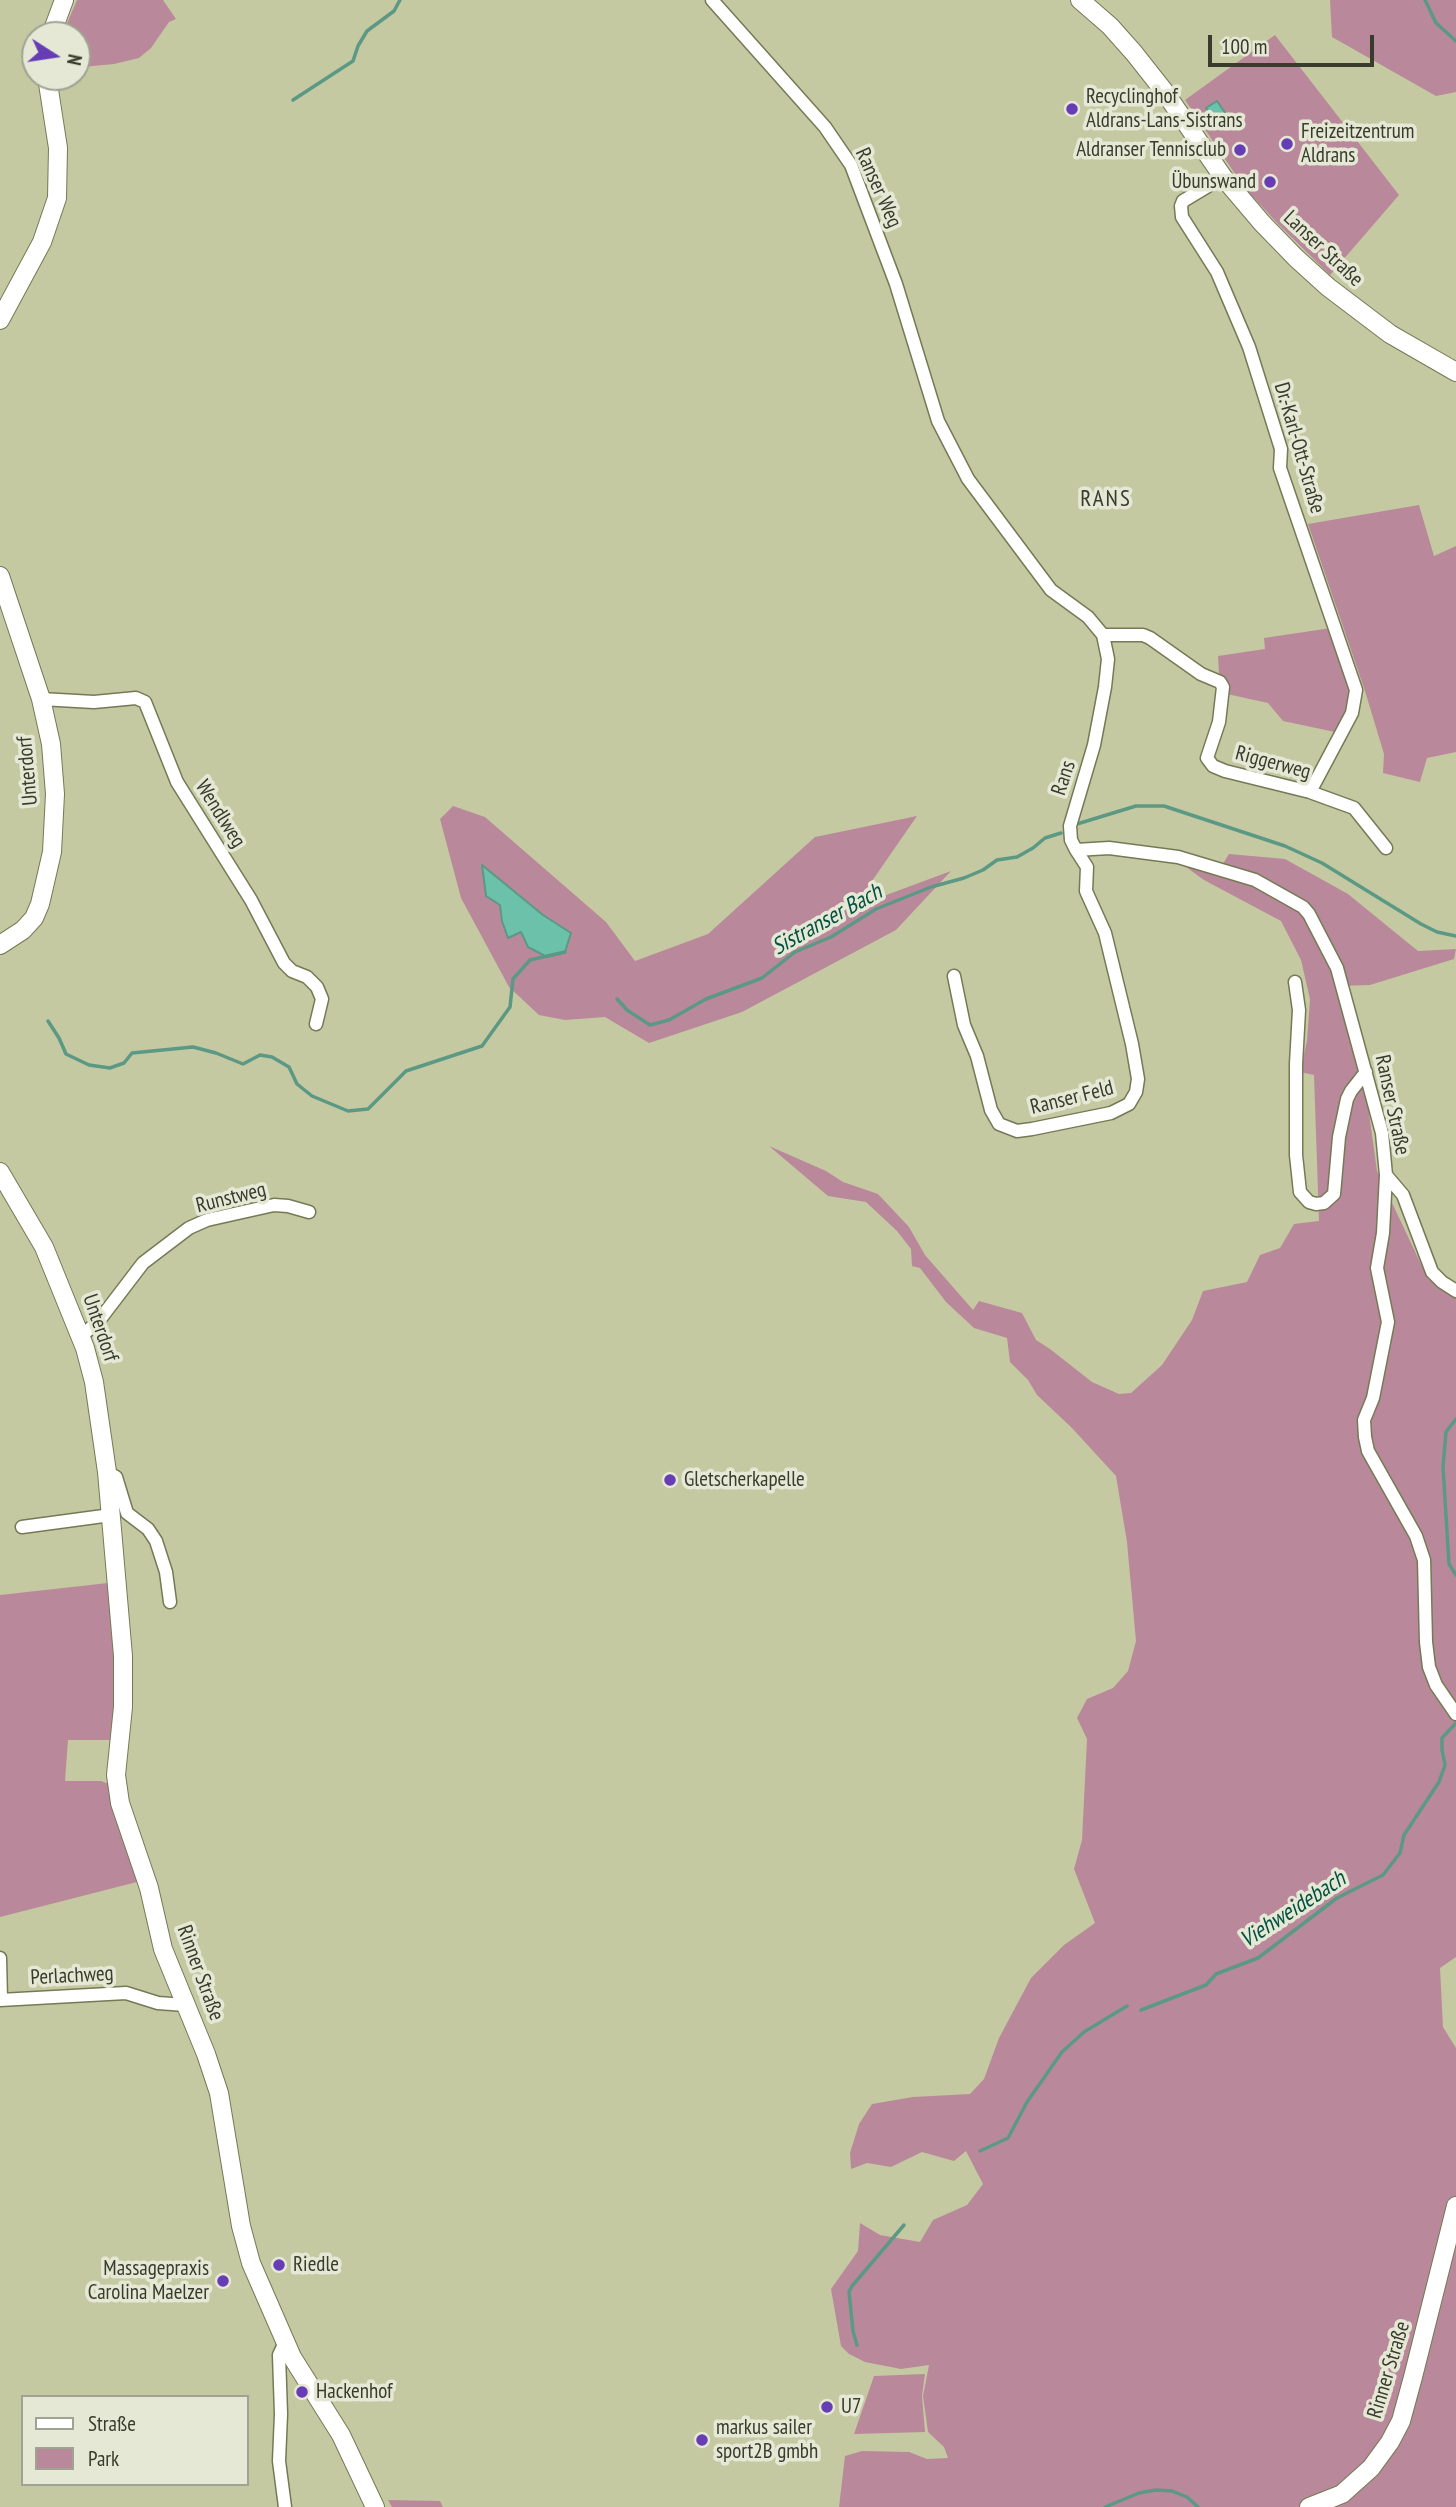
<!DOCTYPE html>
<html>
<head>
<meta charset="utf-8">
<style>
  body { margin:0 }
  #map { position:relative; width:1456px; height:2507px; overflow:hidden; background:#c4c9a2; font-family:"PT Sans Narrow",sans-serif }
  canvas { display:block }
  .legend { position:absolute; left:21px; top:2395px; width:228px; height:91px; box-sizing:border-box; background:#e5e8d4; border:2px solid #a0a391; margin:0; padding:9px 12px; list-style:none; font-size:21px; color:#393c2c }
  .legend li { display:flex; align-items:center; gap:14px; height:35px }
  .legend b { width:35px; border:2px solid #a0a391 }
  .north { position:absolute; left:21px; top:21px; width:70px; height:70px; box-sizing:border-box; background:#e5e8d4; border:2px solid #a0a391; border-radius:50%; rotate:102deg; font-size:19px; font-weight:700; line-height:28px; text-align:center; color:#393c2c }
  .north::after { content:''; display:block; margin:auto; width:24px; height:32px; background:#663db5; clip-path:polygon(50% 0,100% 100%,50% 72%,0 100%) }
  .scale { position:absolute; left:1208px; top:35px; width:166px; height:32px; box-sizing:border-box; border:4px solid #393c2c; border-top:0; padding-left:9px; font-size:21px; line-height:24px; white-space:nowrap; color:#393c2c; -webkit-text-stroke:5px #e5e8d4; paint-order:stroke }
</style>
</head>
<body>
<div id="map">
<canvas width="1456" height="2507"></canvas>
<ul class="legend">
<li><b style="height:9px;background:#fff"></b>Straße</li>
<li><b style="height:19px;background:#ba889b"></b>Park</li>
</ul>
<div class="north">N</div>
<div class="scale">100 m</div>
</div>
<script>
const g = document.querySelector('canvas').getContext('2d');
g.lineJoin = 'round';
function paint(path, color) { g.fillStyle = color; g.fill(path, 'evenodd'); }
const shape = rows => new Path2D(rows.map(r => 'M' + r).join(''));
function stroke(path, color, width, dash) { g.strokeStyle = color; g.lineWidth = width; g.lineCap = dash ? 'butt' : 'round'; g.setLineDash(dash || []); g.stroke(path); }
function write(font, color, halo, rows, align = 'center') {
  g.font = font + ' "PT Sans Narrow",sans-serif'; g.lineWidth = 7; g.setLineDash([]); g.textBaseline = 'middle'; g.strokeStyle = halo; g.fillStyle = color; for (const [text, x, y, turn = 0] of rows) {
    g.save(); g.translate(x, y); g.rotate((+turn || 0) * Math.PI / 180); g.textAlign = isNaN(turn) ? turn : align; if (halo) g.strokeText(text, 0, 0); g.fillText(text, 0, 0); g.restore();
  }
}
paint(shape([
  [77,0,163,0,176,19,169,22,151,48,139,58,114,64,82,67,77,64,77,35,62,35],
  [1330,0,1456,0,1456,92,1436,96,1332,37],
  [1275,35,1399,195,1330,275,1279,225,1244,187,1185,100],
  [1419,505,1434,556,1456,546,1456,752,1427,758,1420,782,1383,773,1384,754,1365,691,1308,524],
  [1331,628,1349,686,1348,707,1335,732,1283,721,1268,703,1227,694,1219,674,1218,656,1265,649,1264,638],
  [453,806,485,817,606,922,635,961,708,934,815,837,917,816,854,907,951,871,896,930,742,1012,649,1043,605,1017,565,1020,539,1015,509,987,461,898,440,819],
  [500,905,543,915,570,933,521,931,502,921],
  [1229,854,1285,859,1348,894,1418,951,1456,949,1454,959,1370,985,1339,986,1362,1063,1377,1171,1428,1279,1456,1297,1456,1957,1440,1968,1443,2027,1456,2048,1456,2507,839,2507,845,2456,862,2451,909,2452,927,2459,948,2458,944,2447,928,2432,923,2396,929,2365,901,2369,865,2362,849,2354,841,2346,831,2289,858,2251,860,2223,880,2235,920,2242,933,2220,967,2205,983,2184,966,2151,954,2161,922,2152,891,2167,867,2163,851,2169,850,2153,859,2124,872,2104,913,2097,970,2094,984,2079,999,2038,1031,1978,1064,1945,1095,1923,1074,1869,1082,1840,1087,1739,1077,1718,1087,1699,1113,1688,1128,1671,1136,1641,1127,1542,1116,1476,1072,1428,1037,1395,1028,1380,1010,1362,1007,1338,974,1328,946,1302,920,1268,912,1266,911,1249,897,1231,866,1202,828,1196,769,1146,826,1171,843,1182,878,1194,909,1227,925,1255,973,1310,979,1301,1022,1313,1036,1340,1050,1349,1092,1382,1119,1394,1131,1393,1162,1365,1192,1320,1203,1291,1247,1282,1260,1255,1280,1248,1294,1224,1319,1221,1314,1075,1300,1072,1307,1041,1310,999,1301,960,1281,921,1204,880,1186,867,1216,875],
  [108,1583,117,1678,110,1740,68,1740,65,1781,101,1781,109,1784,113,1809,137,1882,0,1917,0,1595],
  [925,2374,922,2396,925,2432,854,2434,874,2376],
  [388,2500,440,2501,443,2507,392,2507]
]), '#ba889b');
const water = shape([
  [1217,101,1230,120,1219,128,1206,108,1217,101],
  [482,865,543,915,571,933,565,952,547,957,528,947,521,932,508,938,502,921,500,905,486,896,482,865]
]);
paint(water, '#6bc1a9');
stroke(water, '#5c9984', 2);
stroke(shape([
  [1425,0,1436,23,1456,41],
  [293,100,353,61,358,46,367,31,394,11,400,0],
  [1077,824,1136,806,1164,806,1285,846,1322,863,1421,924,1437,932,1456,936],
  [617,999,627,1010,650,1025,669,1020,706,999,762,978,795,952,831,937,876,909,931,887,964,878,983,870,997,860,1017,857,1033,848,1045,838,1061,833],
  [48,1021,59,1038,66,1054,89,1065,110,1068,124,1063,132,1053,193,1047,216,1053,243,1064,260,1055,272,1057,289,1067,297,1084,312,1096,348,1111,368,1109,406,1071,482,1046,510,1007,513,979,530,960,565,952],
  [1456,1419,1446,1432,1443,1467,1449,1564,1456,1575],
  [1141,2010,1206,1985,1216,1974,1258,1958,1337,1898,1383,1875,1400,1853,1404,1835,1439,1782,1445,1765,1442,1750,1442,1738,1456,1723],
  [980,2151,1008,2138,1027,2102,1062,2052,1084,2032,1127,2006],
  [857,2345,853,2331,849,2292,852,2286,904,2225],
  [1105,2507,1139,2493,1156,2490,1172,2491,1187,2497,1198,2507]
]), '#5c9984', 3.5);
const street = shape([
  [712,0,825,127,851,165,896,284,938,421,968,479,1051,590,1088,617,1103,635,1108,659,1105,687,1094,745,1070,826,1071,840,1076,850,1109,848,1178,857,1255,880,1303,907,1309,914,1337,968,1382,1133,1386,1175,1383,1233,1377,1268,1388,1322,1373,1398,1364,1420,1365,1437,1368,1451,1381,1474,1416,1536,1424,1560,1426,1642,1429,1667,1436,1685,1456,1714],
  [1223,177,1183,201,1181,206,1182,217,1217,272,1249,347,1281,449,1280,468,1356,690,1352,713,1310,792],
  [1103,635,1143,635,1150,638,1201,674,1220,682,1223,687,1219,722,1207,758,1213,766,1225,771,1310,792,1354,808,1386,848],
  [41,699,94,702,136,698,145,702,177,782,251,900,284,963,292,971,307,977,317,987,322,999,316,1024],
  [954,976,964,1025,977,1056,991,1110,999,1124,1017,1131,1032,1129,1111,1113,1129,1104,1136,1092,1138,1079,1132,1044,1105,933,1086,891,1087,867,1076,850],
  [1295,982,1299,1010,1296,1064,1296,1155,1300,1192,1309,1202,1316,1204,1324,1203,1334,1194,1339,1137,1347,1099,1351,1091,1366,1072],
  [1386,1175,1403,1195,1432,1272,1442,1282,1456,1291],
  [81,1337,101,1318,143,1263,189,1228,207,1220,274,1205,288,1206,309,1212],
  [107,1472,116,1477,127,1513,148,1529,156,1541,166,1572,170,1602],
  [22,1527,111,1515],
  [0,1958,1,1999],
  [0,2000,126,1993,158,2003,185,2005],
  [285,2507,279,2461,281,2414,279,2355,286,2340]
]);
const secondary = shape([
  [1080,0,1110,26,1134,53,1164,91,1223,177,1262,223,1296,258,1328,287,1390,334,1456,372],
  [51,35,64,0],
  [0,320,42,242,57,198,58,148,47,77],
  [0,576,41,699,51,744,55,794,52,852,40,904,34,918,23,930,0,945],
  [0,1172,44,1247,85,1348,94,1382,107,1472,123,1656,123,1707,116,1775,120,1803,149,1888,163,1949,206,2054,219,2093,241,2226,251,2263,292,2357,341,2435,375,2507],
  [1309,2507,1342,2494,1371,2468,1390,2442,1401,2421,1413,2377,1456,2206]
]);
stroke(street, '#757a55', 15);
stroke(secondary, '#757a55', 20);
stroke(street, '#fff', 12);
stroke(secondary, '#fff', 18);
for (const [x, y, r, color] of [
  [1072,109,7,"#663db5"],
  [1287,144,7,"#663db5"],
  [1240,150,7,"#663db5"],
  [1270,182,7,"#663db5"],
  [670,1480,7,"#663db5"],
  [279,2265,7,"#663db5"],
  [223,2281,7,"#663db5"],
  [302,2392,7,"#663db5"],
  [827,2407,7,"#663db5"],
  [702,2440,7,"#663db5"]
]) { const dot = new Path2D(); dot.arc(x, y, r, 0, 2 * Math.PI); g.fillStyle = color; g.fill(dot); stroke(dot, '#e5e8d4', 2.5); }
write('21px', '#393c2c', '#e5e8d4', [
  ["Recyclinghof",1086,97],
  ["Aldrans-Lans-Sistrans",1086,121],
  ["Freizeitzentrum",1301,132],
  ["Aldrans",1301,156],
  ["Aldranser Tennisclub",1226,150,"right"],
  ["Übunswand",1256,182,"right"],
  ["Gletscherkapelle",684,1480],
  ["Riedle",293,2265],
  ["Massagepraxis",209,2269,"right"],
  ["Carolina Maelzer",209,2293,"right"],
  ["Hackenhof",316,2392],
  ["U7",841,2407],
  ["markus sailer",716,2428],
  ["sport2B gmbh",716,2452]
], 'left');
write('21px', '#393c2c', '#e5e8d4', [
  ["Ranser Weg",878,188,66],
  ["Lanser Straße",1323,249,43],
  ["Dr.-Karl-Ott-Straße",1299,448,74],
  ["Riggerweg",1273,763,15],
  ["Unterdorf",28,771,-95],
  ["Rans",1064,778,-72],
  ["Wendlweg",220,814,58],
  ["Ranser Feld",1072,1098,-14],
  ["Ranser Straße",1392,1105,78],
  ["Runstweg",231,1198,-14],
  ["Unterdorf",100,1328,71],
  ["Rinner Straße",200,1973,70],
  ["Perlachweg",72,1976,-3],
  ["Rinner Straße",1389,2370,-73]
]);
g.letterSpacing = '2px';
write('23px', '#393c2c', '#e5e8d4', [
  ["RANS",1106,499]
]);
g.letterSpacing = '0px';
write('italic 23px', '#035142', '#e5e8d4', [
  ["Sistranser Bach",827,920,-29],
  ["Viehweidebach",1293,1910,-33]
]);
</script>
</body>
</html>
